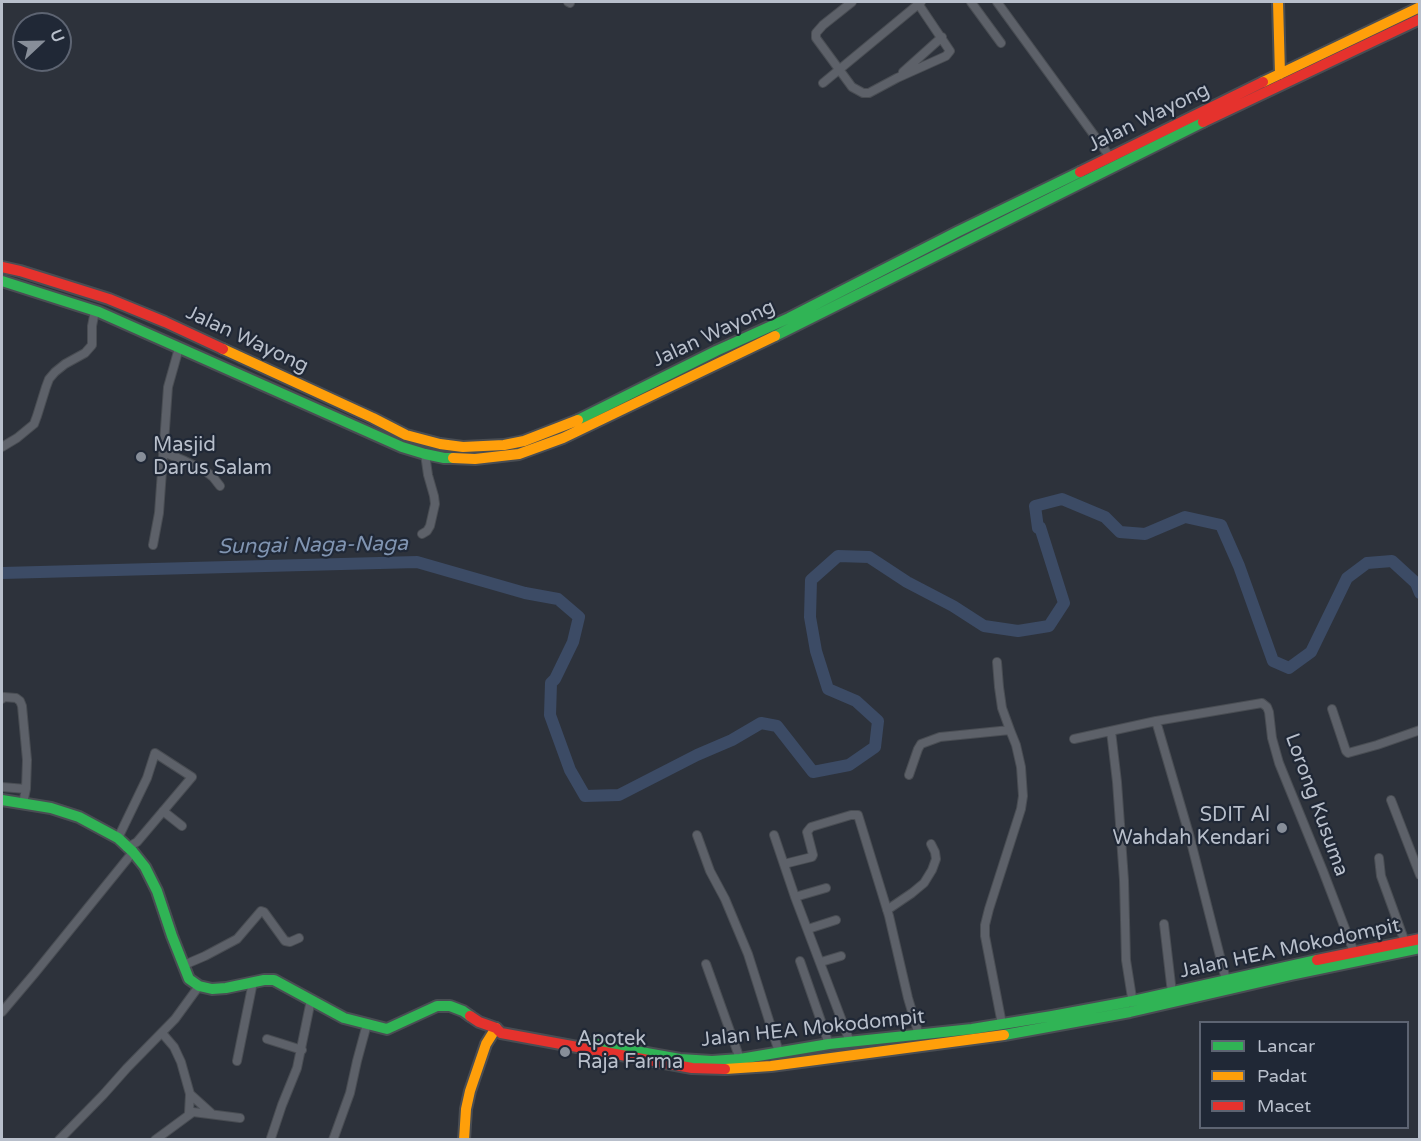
<!DOCTYPE html>
<html>
<head>
<meta charset="utf-8">
<style>
  body { margin:0 }
  #map { position:relative; width:1421px; height:1141px; overflow:hidden; background:#2d323b; font-family:"Varela Round",sans-serif }
  canvas { display:block }
  .frame { position:absolute; inset:0; border:3px solid #b8bfcb; pointer-events:none }
  .legend { position:absolute; left:1199px; top:1021px; width:210px; height:108px; box-sizing:border-box; background:#202836; border:2px solid #5d6472; margin:0; padding:8px 10px; list-style:none; font-size:18px; color:#b8bfcb }
  .legend li { display:flex; align-items:center; gap:12px; height:30px }
  .legend b { width:30px; border:2px solid #5d6472 }
  .north { position:absolute; left:12px; top:12px; width:60px; height:60px; box-sizing:border-box; background:#202836; border:2px solid #5d6472; border-radius:50%; rotate:68deg; font-size:16px; font-weight:700; line-height:24px; text-align:center; color:#b8bfcb }
  .north::after { content:''; display:block; margin:auto; width:21px; height:27px; background:#878e99; clip-path:polygon(50% 0,100% 100%,50% 72%,0 100%) }
</style>
</head>
<body>
<div id="map">
<canvas width="1421" height="1141"></canvas>
<div class="frame"></div>
<ul class="legend">
<li><b style="height:8px;background:#30b455"></b>Lancar</li>
<li><b style="height:8px;background:#ff9f0a"></b>Padat</li>
<li><b style="height:8px;background:#e5322d"></b>Macet</li>
</ul>
<div class="north">U</div>
</div>
<script>
const g = document.querySelector('canvas').getContext('2d');
g.lineJoin = 'round';
const shape = rows => new Path2D(rows.map(r => 'M' + r).join(''));
function stroke(path, color, width, dash) { g.strokeStyle = color; g.lineWidth = width; g.lineCap = dash ? 'butt' : 'round'; g.setLineDash(dash || []); g.stroke(path); }
function write(font, color, halo, rows, align = 'center') {
  g.font = font + ' "Varela Round",sans-serif'; g.lineWidth = 4.5; g.setLineDash([]); g.textBaseline = 'middle'; g.strokeStyle = halo; g.fillStyle = color; for (const [text, x, y, turn = 0] of rows) {
    g.save(); g.translate(x, y); g.rotate((+turn || 0) * Math.PI / 180); g.textAlign = isNaN(turn) ? turn : align; if (halo) g.strokeText(text, 0, 0); g.fillText(text, 0, 0); g.restore();
  }
}
stroke(shape([
  [2,573,417,562,525,593,558,599,579,617,573,642,555,679,551,683,550,715,570,770,585,796,619,795,697,755,732,740,761,723,777,726,813,772,849,765,875,747,878,721,856,701,828,689,816,651,810,617,811,580,838,556,869,557,907,582,953,606,984,626,1018,631,1049,626,1064,603,1040,527,1038,528,1035,506,1062,499,1105,517,1120,532,1145,534,1185,517,1221,525,1239,566,1273,661,1289,668,1311,652,1347,578,1367,563,1392,561,1416,583,1420,593]
]), '#3c4b65', 12);
const street = shape([
  [568,2,570,3],
  [852,2,823,25,816,33,816,38,852,87,863,93,869,93,897,78,946,56,950,51,917,2],
  [971,2,1001,43],
  [997,2,1110,157],
  [903,72,942,37],
  [823,83,921,2],
  [2,447,17,438,34,424,37,416,46,387,49,379,55,372,65,364,85,353,92,345,92,326,95,311],
  [163,452,185,461,204,470,213,477,220,486],
  [422,534,427,531,430,526,435,504,434,496,428,475,425,454],
  [153,545,159,513,168,387,179,348],
  [997,662,999,687,1002,708,1010,730],
  [2,699,4,697,16,698,20,701,22,706,27,760,26,789,23,803],
  [1332,709,1346,751,1348,753,1377,745,1420,730],
  [1156,721,1189,834,1226,980],
  [1111,731,1117,782,1124,880,1126,960,1133,1004],
  [1074,739,1156,721,1262,703,1267,707,1269,712,1272,738,1279,763,1323,871,1354,952],
  [909,775,918,749,921,744,940,737,1010,730,1016,745,1021,767,1023,796,1021,809,989,909,985,925,985,936,1002,1024],
  [2,787,26,789],
  [1391,800,1420,875],
  [163,811,182,826],
  [697,835,710,871,725,899,748,954,779,1052],
  [774,835,795,897,850,1042],
  [118,838,147,778,155,753,192,777,137,842,130,846,126,847],
  [1379,858,1381,876,1405,942],
  [784,864,812,857,813,855,807,832,811,827,851,815,858,815,889,916,908,998,919,1035],
  [795,897,826,888],
  [887,910,912,893,924,883,932,870,936,859,935,852,931,844],
  [1164,924,1172,993],
  [808,929,836,920],
  [800,961,829,1044],
  [821,962,841,956],
  [706,964,740,1059],
  [184,965,205,956,237,939,261,911,264,912,285,941,290,942,299,938],
  [2,1012,35,973,133,852],
  [162,1033,174,1047,181,1062,190,1094,189,1113],
  [267,1039,302,1050],
  [237,1061,253,982],
  [190,1094,211,1113],
  [271,1138,282,1105,297,1068,311,1000],
  [59,1140,103,1095,127,1068,175,1019,199,986],
  [155,1140,193,1112,240,1118],
  [333,1140,350,1093,357,1061,367,1024]
]);
const fast = shape([
  [2,281,99,312,402,447,425,454,444,458,453,458],
  [775,336,1203,122],
  [578,420,716,351,789,318,957,232,1080,172],
  [2,800,51,808,79,817,118,838,133,852,145,867,157,891,172,936,189,979,199,986,212,989,226,988,264,980,274,980,344,1018,387,1029,437,1006,450,1006,463,1011,470,1016],
  [1004,1035,1130,1012,1291,975,1420,948],
  [585,1042,680,1059,712,1061,740,1059,829,1044,972,1029,1052,1016,1133,1001,1317,960]
]);
const slow = shape([
  [1278,2,1280,74],
  [1263,82,1420,7],
  [223,349,373,418,406,435,440,444,463,447,504,445,524,441,578,420],
  [453,458,475,459,519,454,563,438,775,336],
  [725,1069,771,1066,1004,1035],
  [464,1140,466,1109,470,1091,486,1044,496,1028]
]);
const jam = shape([
  [1203,122,1420,19],
  [1080,172,1263,82],
  [2,267,20,271,109,299,165,322,223,349],
  [1317,960,1420,939],
  [470,1016,479,1022,496,1028,501,1033,692,1068,725,1069]
]);
stroke(street, '#494d53', 10);
stroke(fast, '#494d53', 14);
stroke(slow, '#494d53', 14);
stroke(jam, '#494d53', 14);
stroke(street, '#5d6169', 8);
stroke(fast, '#30b455', 10);
stroke(slow, '#ff9f0a', 10);
stroke(jam, '#e5322d', 10);
for (const [x, y, r, color] of [
  [141,457,6,"#878e99"],
  [1282,828,6,"#878e99"],
  [565,1052,6,"#878e99"]
]) { const dot = new Path2D(); dot.arc(x, y, r, 0, 2 * Math.PI); g.fillStyle = color; g.fill(dot); stroke(dot, '#202836', 2); }
write('20px', '#b8bfcb', '#202836', [
  ["Jalan Wayong",1149,118,-26],
  ["Jalan Wayong",714,334,-25],
  ["Jalan Wayong",247,340,25],
  ["Lorong Kusuma",1316,805,70],
  ["Jalan HEA Mokodompit",1290,949,-12],
  ["Jalan HEA Mokodompit",813,1029,-6]
]);
write('20px', '#b8bfcb', '#202836', [
  ["Masjid",153,446],
  ["Darus Salam",153,469],
  ["SDIT Al",1270,816,"right"],
  ["Wahdah Kendari",1270,839,"right"],
  ["Apotek",577,1040],
  ["Raja Farma",577,1063]
], 'left');
write('italic 21px', '#8094b1', '#202836', [
  ["Sungai Naga-Naga",313,546,-1]
]);
</script>
</body>
</html>
